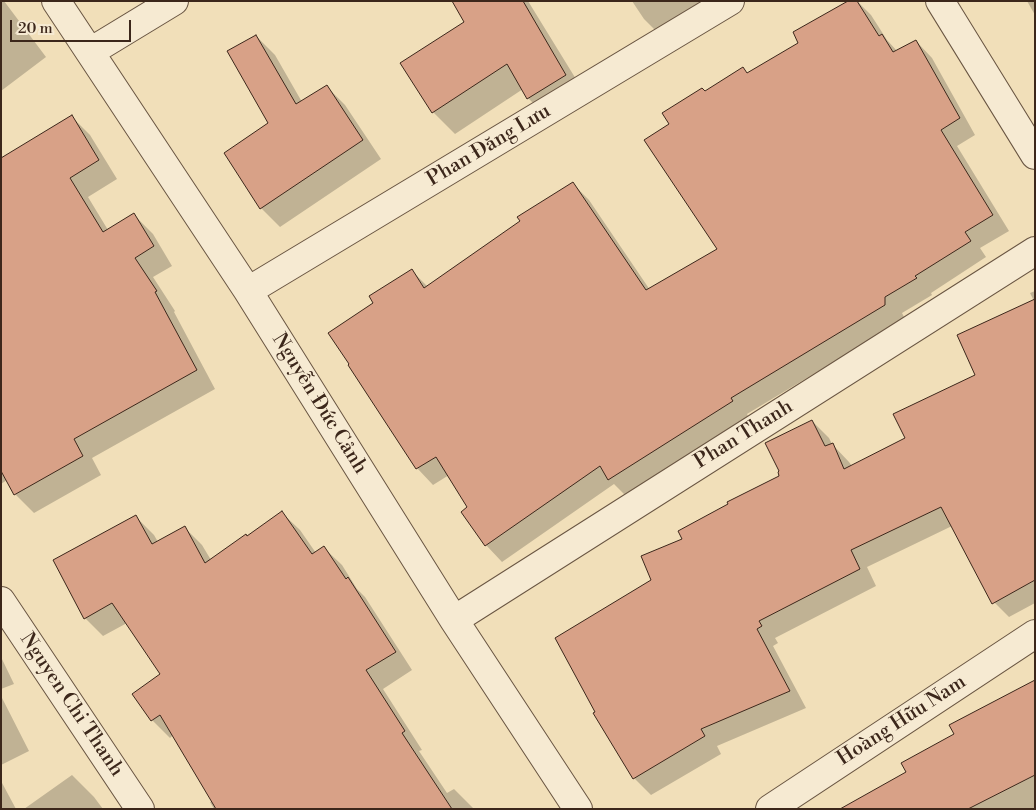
<!DOCTYPE html>
<html>
<head>
<meta charset="utf-8">
<style>
  body { margin:0 }
  #map { position:relative; width:1036px; height:810px; overflow:hidden; background:#f1dfb9; font-family:"Libre Bodoni",serif }
  canvas { display:block }
  .frame { position:absolute; inset:0; border:2px solid #3c271b; pointer-events:none }
  .scale { position:absolute; left:10px; top:20px; width:121px; height:22px; box-sizing:border-box; border:2px solid #3c271b; border-top:0; padding-left:6px; font-size:15px; line-height:18px; white-space:nowrap; color:#3c271b; -webkit-text-stroke:4px #f6ead2; paint-order:stroke }
</style>
</head>
<body>
<div id="map">
<canvas width="1036" height="810"></canvas>
<div class="frame"></div>
<div class="scale">20 m</div>
</div>
<script>
const g = document.querySelector('canvas').getContext('2d');
g.lineJoin = 'round';
function paint(path, color) { g.fillStyle = color; g.fill(path, 'evenodd'); }
const shape = rows => new Path2D(rows.map(r => 'M' + r).join(''));
function stroke(path, color, width, dash) { g.strokeStyle = color; g.lineWidth = width; g.lineCap = dash ? 'butt' : 'round'; g.setLineDash(dash || []); g.stroke(path); }
function write(font, color, halo, rows, align = 'center') {
  g.font = font + ' "Libre Bodoni",serif'; g.lineWidth = 4; g.setLineDash([]); g.textBaseline = 'middle'; g.strokeStyle = halo; g.fillStyle = color; for (const [text, x, y, turn = 0] of rows) {
    g.save(); g.translate(x, y); g.rotate((+turn || 0) * Math.PI / 180); g.textAlign = isNaN(turn) ? turn : align; if (halo) g.strokeText(text, 0, 0); g.fillText(text, 0, 0); g.restore();
  }
}
paint(shape([
  [1,1,4,1,46,57,1,91],
  [453,1,528,1,587,97,550,120,528,98,523,89,455,134,433,112,467,21],
  [632,1,728,1,666,41,644,19],
  [851,1,857,1,871,15,887,40,897,51,916,41,932,58,975,135,957,146,1009,231,980,248,986,257,931,293,932,295,902,313,905,319,747,414,749,418,625,495,614,484,502,562,486,545,463,512,469,508,449,475,433,485,417,468,349,366,374,303,412,271,428,287,573,184,589,200,650,290,718,249,671,124,705,92,743,69,748,74,800,43],
  [1027,1,1035,1,1035,15],
  [256,36,275,55,302,102,326,86,345,105,381,159,280,227,261,208,269,124],
  [71,116,90,135,117,179,88,197,108,230,134,215,153,234,172,266,153,277,175,311,174,312,215,389,92,458,101,475,34,513,15,494,7,480,1,484,1,159],
  [1035,291,1035,603,1009,617,992,600,952,526,867,567,876,586,775,638,778,643,773,646,806,708,717,746,721,754,651,795,634,778,653,581,684,540,781,476,812,421,829,438,832,444,849,462,852,466,907,439,977,376,1034,301,1030,293],
  [282,513,300,530,316,553,324,548,342,565,357,589,365,597,412,670,383,689,422,750,419,751,447,793,454,789,474,809,214,809,210,802,213,801,173,735,170,738,152,720,162,674,127,623,103,636,85,618,136,517,154,535,158,542,184,527,202,545,211,560],
  [1,657,14,684,1,689],
  [1035,682,1035,809,858,809,908,773,956,735],
  [1,696,29,751,1,765],
  [72,775,94,797,103,809,24,809],
  [1,781,16,809,1,809]
]), '#0003');
const building = shape([
  [452,1,523,1,566,75,527,99,507,64,432,113,400,63,464,22,452,1],
  [848,1,857,1,879,36,882,34,893,52,916,40,960,118,941,130,993,215,965,232,971,241,915,276,917,278,885,297,885,305,731,398,733,401,608,480,600,466,485,546,461,512,467,507,436,457,416,469,348,365,349,364,328,333,373,303,369,296,412,269,424,288,520,221,517,217,573,182,646,290,717,249,644,140,669,124,662,113,702,88,705,91,743,67,747,73,798,43,793,32,848,1],
  [256,35,296,104,327,85,363,140,260,209,224,153,268,123,227,51,256,35],
  [72,115,99,160,70,178,103,232,134,213,154,246,135,258,157,291,155,292,197,370,74,439,83,456,14,495,1,471,1,158,72,115],
  [1035,299,1035,580,992,604,941,507,851,550,860,569,759,621,762,626,757,629,790,691,701,729,705,736,633,779,593,713,595,712,555,638,651,580,641,556,682,539,678,531,728,504,727,502,779,476,778,472,779,471,765,443,812,420,825,446,833,443,844,469,905,438,893,414,975,375,957,335,1035,299],
  [282,511,312,554,324,546,346,579,348,577,396,652,366,670,405,731,402,733,452,809,216,809,160,715,151,721,132,694,160,674,112,603,84,619,53,560,136,515,152,544,185,526,205,563,246,534,247,536,282,511],
  [1035,680,1035,775,968,809,840,809,906,772,901,763,954,734,949,725,1035,680]
]);
paint(building, '#d8a187');
stroke(building, '#3c271b', 1);
const minor = shape([
  [56,1,248,291,454,620,578,809],
  [940,1,1035,155],
  [90,52,174,1],
  [248,291,730,1],
  [1,601,140,809],
  [454,620,1035,251],
  [770,809,1035,634]
]);
stroke(minor, '#695542', 30);
stroke(minor, '#f6ead2', 28);
write('20px', '#3c271b', '#f6ead2', [
  ["Phan Đăng Lưu",489,146,-31],
  ["Nguyễn Đức Cảnh",319,404,58],
  ["Phan Thanh",744,435,-32],
  ["Nguyen Chi Thanh",71,705,56],
  ["Hoàng Hữu Nam",902,721,-33]
]);
</script>
</body>
</html>
